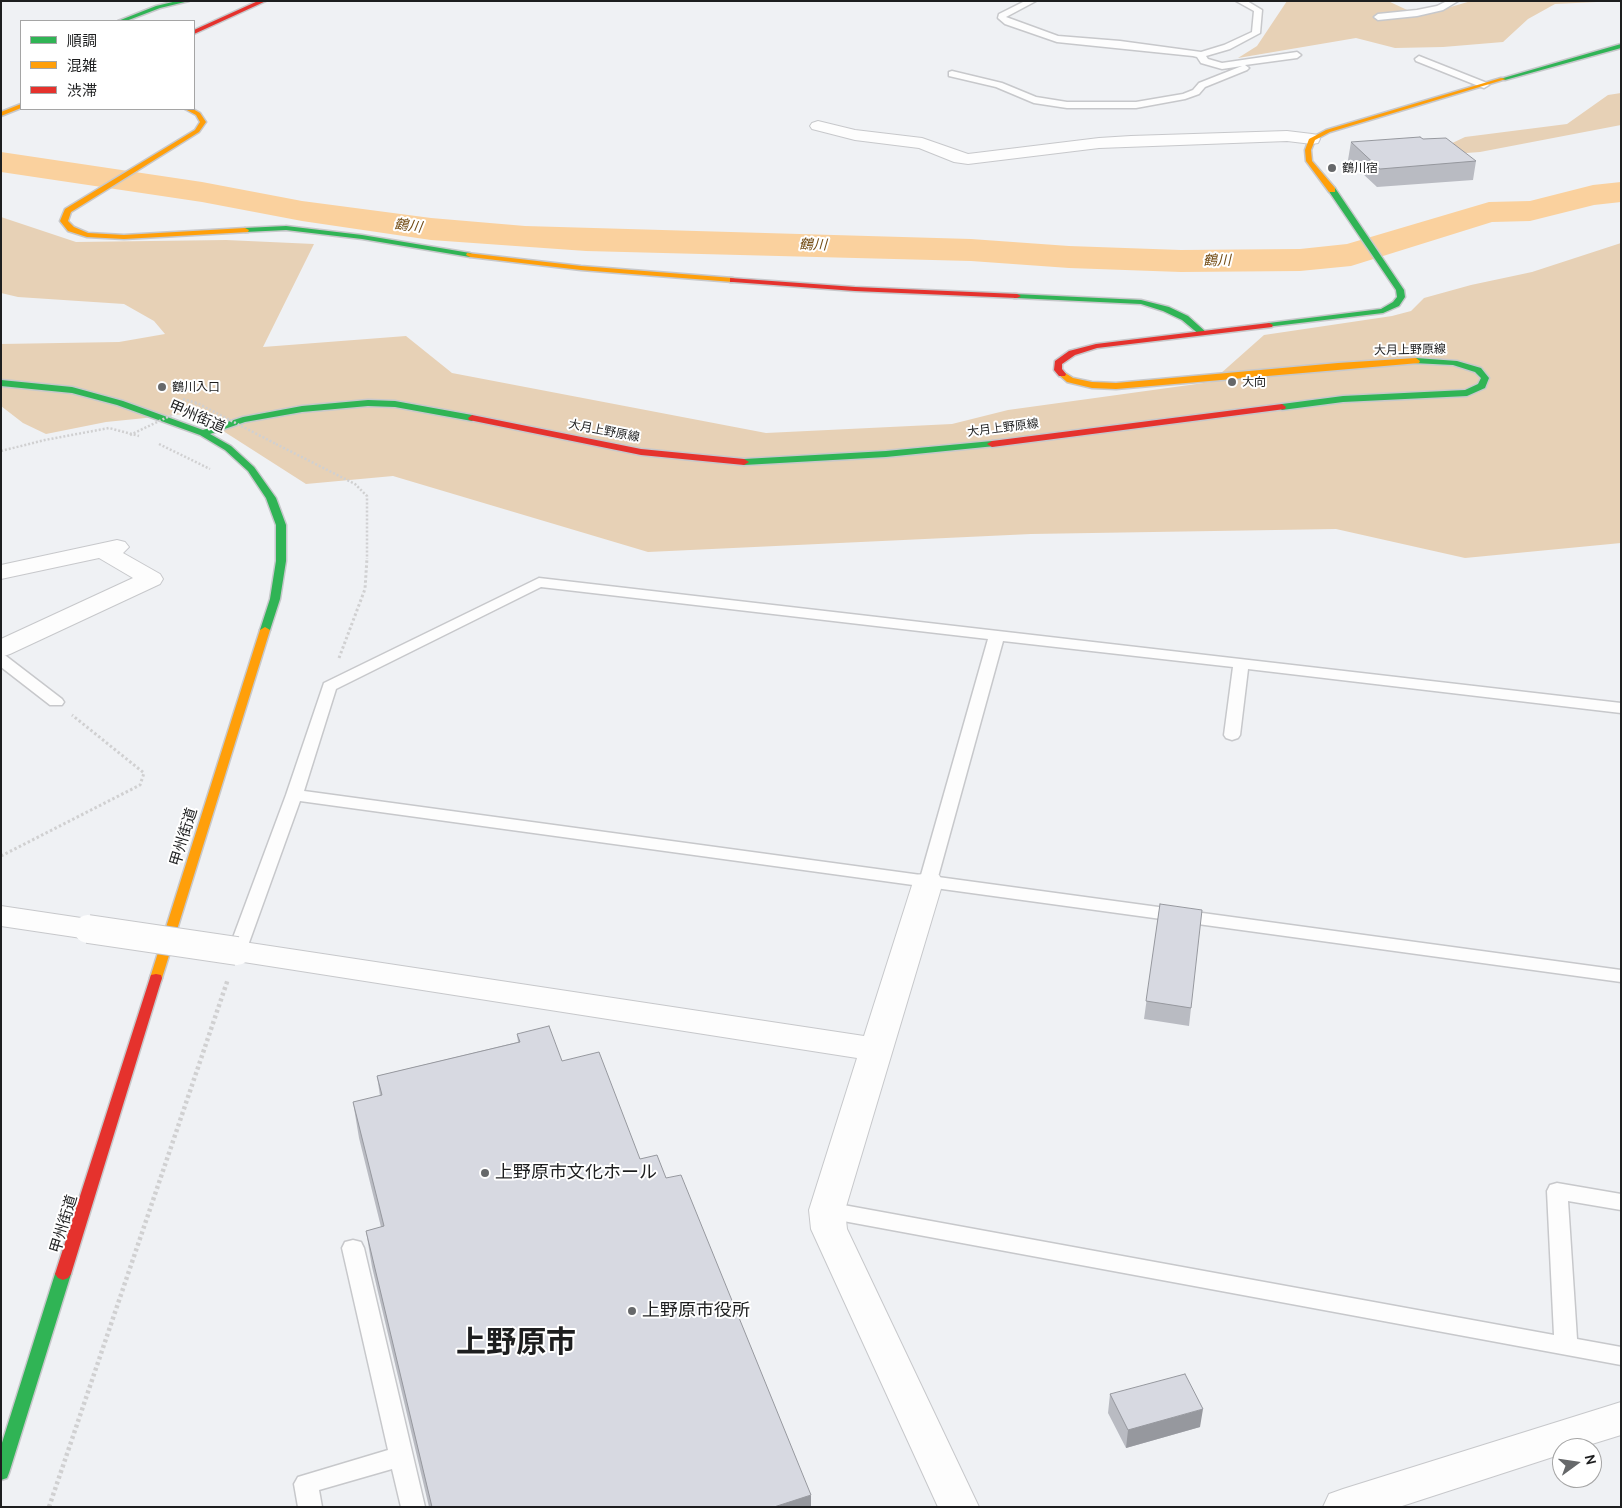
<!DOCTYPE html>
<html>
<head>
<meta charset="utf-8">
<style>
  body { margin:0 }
  #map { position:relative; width:1622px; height:1508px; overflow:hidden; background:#eff1f4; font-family:Cabin,"Noto Sans JP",sans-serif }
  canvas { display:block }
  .frame { position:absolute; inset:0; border:2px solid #1d1e1f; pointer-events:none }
  .legend { position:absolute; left:20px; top:20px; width:175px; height:90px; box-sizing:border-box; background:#fff; border:1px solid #a5a5a5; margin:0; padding:6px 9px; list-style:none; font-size:15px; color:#1d1e1f }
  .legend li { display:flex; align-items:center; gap:10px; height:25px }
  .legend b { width:25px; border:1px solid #a5a5a5 }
  .north { position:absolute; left:1552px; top:1438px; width:50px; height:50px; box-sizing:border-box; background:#fff; border:1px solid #a5a5a5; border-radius:50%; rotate:76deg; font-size:14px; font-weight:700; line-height:20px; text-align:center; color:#1d1e1f }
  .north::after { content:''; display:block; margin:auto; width:18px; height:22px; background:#66686a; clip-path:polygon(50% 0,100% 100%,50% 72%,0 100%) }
</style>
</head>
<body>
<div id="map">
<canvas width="1622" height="1508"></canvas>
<div class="frame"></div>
<ul class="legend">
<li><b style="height:6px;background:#30b455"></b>順調</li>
<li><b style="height:6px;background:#ff9f0a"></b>混雑</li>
<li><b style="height:6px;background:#e5322d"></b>渋滞</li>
</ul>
<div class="north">N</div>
</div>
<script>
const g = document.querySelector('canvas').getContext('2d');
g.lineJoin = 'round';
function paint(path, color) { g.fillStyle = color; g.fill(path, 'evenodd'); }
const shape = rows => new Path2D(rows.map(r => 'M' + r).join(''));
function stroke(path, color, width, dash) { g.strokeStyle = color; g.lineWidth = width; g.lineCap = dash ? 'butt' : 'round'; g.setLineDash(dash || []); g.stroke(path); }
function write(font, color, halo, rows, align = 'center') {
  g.font = font + ' Cabin,"Noto Sans JP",sans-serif'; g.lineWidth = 4; g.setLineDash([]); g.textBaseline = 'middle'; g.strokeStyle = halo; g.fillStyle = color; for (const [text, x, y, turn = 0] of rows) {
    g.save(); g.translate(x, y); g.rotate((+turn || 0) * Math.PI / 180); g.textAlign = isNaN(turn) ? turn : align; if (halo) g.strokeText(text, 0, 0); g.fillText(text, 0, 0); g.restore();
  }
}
paint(shape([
  [1287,1,1388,1,1420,16,1471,1,1618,1,1555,4,1528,19,1503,42,1443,47,1395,48,1356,38,1238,58,1257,46],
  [1621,93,1621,125,1480,152,1425,156,1465,137,1567,124,1608,95],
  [1,217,76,242,226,240,314,244,263,347,406,336,452,373,766,433,952,424,1008,410,1211,382,1264,335,1392,316,1411,311,1424,298,1471,285,1532,272,1621,243,1621,543,1465,558,1336,529,1031,534,648,552,393,476,306,484,195,413,106,422,46,434,23,423,1,406,1,344,119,342,165,334,154,321,124,304,18,297,1,293]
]), '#e7d1b6');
paint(shape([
  [1,152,202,182,302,201,431,218,525,226,971,239,1069,246,1181,250,1300,249,1347,244,1489,202,1530,201,1593,185,1621,182,1621,202,1594,205,1530,221,1492,222,1351,266,1300,271,1181,272,1069,268,971,261,586,251,431,240,302,221,202,202,1,172,1,152]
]), '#fad19e');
const lane = shape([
  [1025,1,1036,1,1006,17,1058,36,1120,41,1201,52,1224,45,1252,32,1254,11,1236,1,1247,1,1262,10,1260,33,1230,49,1206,56,1208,59,1222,63,1297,52,1301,55,1297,58,1245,65,1249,68,1247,70,1205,87,1199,94,1185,99,1136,108,1067,108,1034,103,996,87,949,76,949,72,952,71,1002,83,1036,97,1067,102,1136,102,1183,94,1193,90,1199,83,1242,66,1222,69,1201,63,1197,57,1193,56,1057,42,1005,24,998,18,999,14,1025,1],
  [1447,1,1458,1,1443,10,1417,16,1378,20,1374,17,1378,14,1417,10,1437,6,1447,1],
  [1419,56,1487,83,1489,85,1484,88,1481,87,1416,61,1415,59,1419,56],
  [539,578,1621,703,1621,713,1248,669,1240,735,1238,738,1232,740,1226,738,1224,735,1233,667,1003,641,938,877,1621,970,1621,982,300,801,246,951,243,955,237,957,231,955,228,951,286,795,324,683,539,578],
  [541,587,988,639,921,875,304,791,336,689,541,587],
  [1,654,6,656,62,699,64,702,62,705,50,705,1,667,1,654],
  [1557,1183,1621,1194,1621,1210,1568,1201,1577,1339,1621,1347,1621,1365,827,1218,820,1216,816,1210,820,1204,827,1202,1554,1335,1547,1191,1550,1185,1557,1183],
  [353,1240,361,1242,364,1248,425,1507,401,1507,392,1469,319,1490,322,1507,298,1507,294,1484,298,1477,388,1450,342,1248,345,1242,353,1240]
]);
const street = shape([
  [818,121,855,130,922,138,968,154,1099,138,1131,136,1287,131,1312,134,1318,135,1320,139,1318,143,1312,144,1287,141,1099,148,968,164,954,162,919,148,855,140,812,129,810,126,812,123,818,121],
  [117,540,125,542,129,547,123,553,160,574,163,579,160,584,10,654,1,657,1,639,133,578,99,558,1,579,1,565,117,540],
  [928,873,939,875,943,882,845,1210,847,1229,979,1507,938,1507,811,1229,809,1210,857,1058,237,961,226,958,222,951,226,944,237,941,864,1036,913,882,917,875,928,873],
  [1,906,88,919,99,922,103,929,99,936,88,939,1,926,1,906],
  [1621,1402,1621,1435,1579,1448,1562,1448,1562,1454,1399,1507,1323,1507,1329,1494,1343,1489,1621,1402]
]);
const fast = shape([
  [177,1,189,1,160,8,126,21,118,21,156,6,177,1],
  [1621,44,1621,48,1505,80,1500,79,1621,44],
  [1329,188,1335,188,1404,290,1405,297,1399,306,1383,313,1266,327,1265,325,1269,323,1381,309,1393,302,1397,297,1396,290,1328,190,1329,188],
  [286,226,362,235,470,253,474,255,470,257,362,239,286,230,245,232,241,230,245,228,286,226],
  [1014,294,1141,300,1169,307,1188,316,1207,333,1200,335,1182,320,1163,311,1141,304,1017,298,1014,298,1014,294],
  [1416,358,1457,361,1481,368,1489,378,1485,388,1467,396,1343,402,1282,410,1278,407,1282,404,1343,396,1465,390,1478,384,1481,378,1475,372,1453,365,1413,363,1412,361,1416,358],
  [1,380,72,387,123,401,203,430,243,417,302,406,368,400,395,401,472,415,476,418,472,421,395,407,368,406,302,412,245,422,210,434,231,446,254,467,276,498,286,525,286,561,280,599,270,630,265,633,260,630,270,599,276,561,276,525,266,498,248,471,225,450,200,435,117,405,72,393,1,386,1,380],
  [992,441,995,442,995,446,886,457,744,465,739,462,744,459,886,451,992,441],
  [63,1268,68,1270,71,1274,9,1473,7,1478,1,1480,1,1446,55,1274,58,1270,63,1268]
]);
const slow = shape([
  [1501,78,1506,79,1330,132,1315,140,1311,150,1312,161,1335,188,1335,192,1329,192,1306,161,1305,150,1309,139,1326,130,1501,78],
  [21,104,21,108,1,116,1,112,21,104],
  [185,109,193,109,200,113,206,122,199,132,71,212,68,221,74,227,88,233,124,235,245,228,249,230,248,232,124,239,87,237,68,231,60,221,65,209,195,130,200,122,196,115,185,109],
  [467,253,581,266,733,278,737,280,733,282,581,270,470,257,466,255,467,253],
  [1416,358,1420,361,1419,363,1116,389,1092,388,1067,382,1058,374,1062,371,1073,378,1092,382,1116,383,1338,363,1416,358],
  [265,627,270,630,162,978,161,981,156,982,151,981,150,978,260,630,265,627]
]);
const jam = shape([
  [258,1,266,1,194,34,194,30,258,1],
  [730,278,855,287,1017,294,1021,296,1017,298,855,291,733,282,730,282,730,278],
  [1269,323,1273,325,1272,327,1097,348,1075,355,1062,364,1062,369,1066,374,1065,376,1059,376,1054,370,1055,361,1069,351,1096,344,1269,323],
  [1282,404,1286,407,1285,409,992,447,987,444,992,441,1282,404],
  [472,415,641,449,744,459,749,462,744,465,641,455,469,420,468,418,472,415],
  [156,974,161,975,162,978,71,1274,68,1278,63,1280,58,1278,55,1274,150,978,151,975,156,974]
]);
stroke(lane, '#c7c8cb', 3);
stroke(street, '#c7c8cb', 2);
stroke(fast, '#c7c8cb', 3);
stroke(slow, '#c7c8cb', 3);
stroke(jam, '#c7c8cb', 3);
stroke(shape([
  [183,399,197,403],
  [159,444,210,469],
  [276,444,355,484,367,496,367,559],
  [1,451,45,440,109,428,139,436]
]), '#d0d0d1', 2.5, [2, 2]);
stroke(shape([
  [339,658,365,589,367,558],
  [1,856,140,785,144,773,72,715]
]), '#d0d0d1', 3, [2.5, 2.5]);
stroke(shape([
  [49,1507,228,979]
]), '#d0d0d1', 4.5, [3, 3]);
paint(lane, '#fdfdfd');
paint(street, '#fdfdfd');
paint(fast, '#30b455');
paint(slow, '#ff9f0a');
paint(jam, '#e5322d');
const streetBridge = shape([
  [88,929,237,951]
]);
stroke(streetBridge, '#c7c8cb', 30, []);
stroke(shape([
  [130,435,197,403,276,444]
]), '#d0d0d1', 2.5, [2, 2]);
stroke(streetBridge, '#fdfdfd', 28);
paint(shape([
  [1351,142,1476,161,1473,180,1377,187,1348,160],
  [1160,904,1191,1008,1189,1026,1144,1019],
  [517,1034,562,1061,640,1159,666,1178,811,1507,429,1507,372,1267,366,1231,381,1227,359,1138,353,1102,380,1096,377,1076,518,1042],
  [1110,1394,1200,1427,1126,1448,1108,1413]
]), '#b9bbc2');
paint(shape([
  [1203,1409,1200,1427,1126,1448,1128,1430],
  [811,1495,811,1507,774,1507]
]), '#96989e');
const building = shape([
  [1420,137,1423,139,1446,138,1476,161,1380,169,1351,142,1420,137],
  [1160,904,1202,910,1191,1008,1146,1001,1160,904],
  [549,1026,562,1061,599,1052,640,1159,657,1155,666,1178,681,1175,811,1495,774,1507,432,1507,366,1231,384,1226,353,1102,382,1095,377,1076,520,1042,517,1034,549,1026],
  [1185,1374,1203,1409,1128,1430,1110,1394,1185,1374]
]);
paint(building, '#d7d9e1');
stroke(building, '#96989e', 1);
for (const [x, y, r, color] of [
  [1332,168,5,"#66686a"],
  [1232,382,5,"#66686a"],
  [162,387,5,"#66686a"],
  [485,1173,5,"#66686a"],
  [632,1311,5,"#66686a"]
]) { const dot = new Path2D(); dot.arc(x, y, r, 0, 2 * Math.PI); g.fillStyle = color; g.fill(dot); stroke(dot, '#fff', 2); }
write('12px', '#1d1e1f', '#fff', [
  ["鶴川宿",1342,168],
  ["大向",1242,382],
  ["鶴川入口",172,387]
], 'left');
write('12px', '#1d1e1f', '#fff', [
  ["大月上野原線",1410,350,-1],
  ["大月上野原線",1003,428,-7],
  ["大月上野原線",604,431,11]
]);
write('italic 14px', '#734c14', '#fff', [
  ["鶴川",408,226,8],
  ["鶴川",813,245,2],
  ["鶴川",1217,261,-1]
]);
write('15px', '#1d1e1f', '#fff', [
  ["甲州街道",197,417,23],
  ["甲州街道",184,837,-73],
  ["甲州街道",64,1224,-73]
]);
write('18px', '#1d1e1f', '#fff', [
  ["上野原市文化ホール",495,1173],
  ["上野原市役所",642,1311]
], 'left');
write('bold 30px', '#1d1e1f', '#fff', [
  ["上野原市",516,1343]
]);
</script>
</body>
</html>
